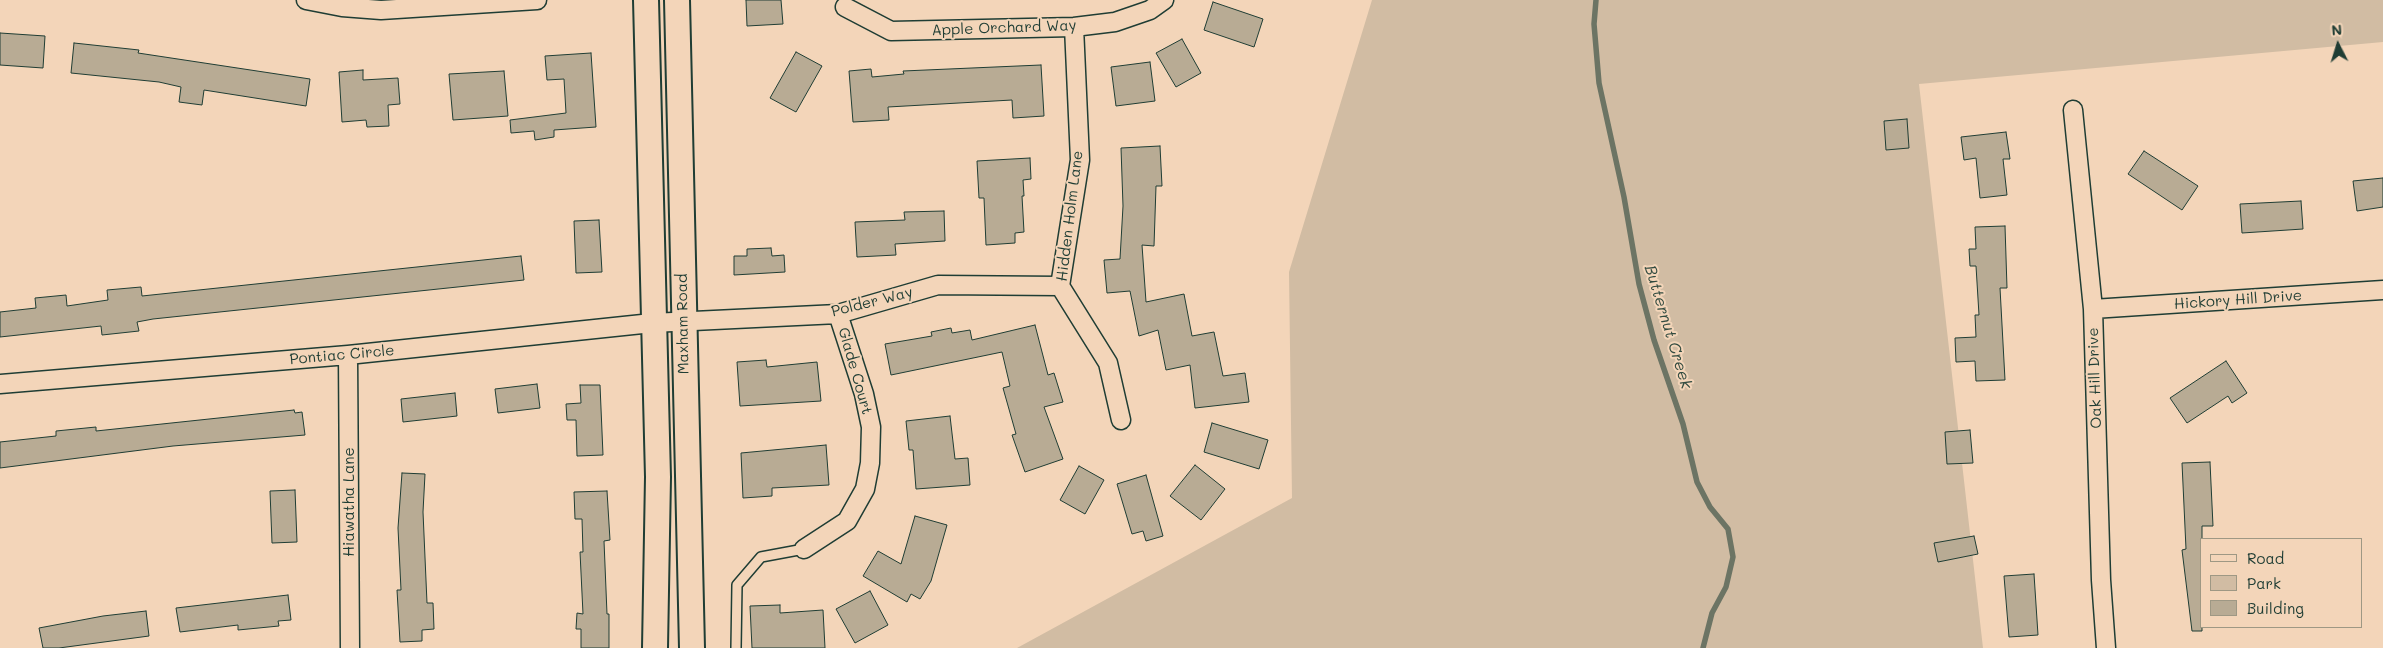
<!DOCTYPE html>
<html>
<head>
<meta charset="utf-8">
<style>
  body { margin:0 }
  #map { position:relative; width:2383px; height:648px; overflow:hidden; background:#f3d5b9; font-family:Mali,sans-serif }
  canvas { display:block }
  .legend { position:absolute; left:2200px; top:538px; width:162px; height:90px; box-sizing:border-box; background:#f3d5b9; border:1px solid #9e9884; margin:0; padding:6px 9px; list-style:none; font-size:15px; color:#1f3d34 }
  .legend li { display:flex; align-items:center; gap:10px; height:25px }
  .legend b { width:25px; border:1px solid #9e9884 }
  .north { position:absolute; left:2313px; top:20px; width:50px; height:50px; -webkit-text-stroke:4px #f3d5b9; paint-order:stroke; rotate:355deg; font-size:14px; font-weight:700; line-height:20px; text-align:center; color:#1f3d34 }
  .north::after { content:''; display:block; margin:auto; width:18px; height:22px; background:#1f3d34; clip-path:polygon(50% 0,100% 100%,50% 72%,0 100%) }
</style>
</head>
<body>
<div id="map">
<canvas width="2383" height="648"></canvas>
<ul class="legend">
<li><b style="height:6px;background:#f3d5b9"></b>Road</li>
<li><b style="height:14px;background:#d1bca3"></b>Park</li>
<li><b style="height:14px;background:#b8ab94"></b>Building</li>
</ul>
<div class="north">N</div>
</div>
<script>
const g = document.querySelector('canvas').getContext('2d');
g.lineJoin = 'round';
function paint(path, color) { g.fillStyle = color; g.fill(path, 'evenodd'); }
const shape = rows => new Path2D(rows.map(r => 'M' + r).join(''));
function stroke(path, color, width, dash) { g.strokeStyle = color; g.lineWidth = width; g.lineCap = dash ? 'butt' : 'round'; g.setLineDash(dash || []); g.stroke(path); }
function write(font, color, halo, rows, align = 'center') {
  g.font = font + ' Mali,sans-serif'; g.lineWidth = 4; g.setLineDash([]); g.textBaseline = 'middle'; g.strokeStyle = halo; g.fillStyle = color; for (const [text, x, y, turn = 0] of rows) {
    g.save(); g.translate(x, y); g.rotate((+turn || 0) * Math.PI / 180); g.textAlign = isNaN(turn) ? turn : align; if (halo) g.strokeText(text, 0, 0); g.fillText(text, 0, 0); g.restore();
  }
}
paint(shape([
  [1372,0,2383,0,2383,42,1919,84,1983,648,1017,648,1292,498,1289,272]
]), '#d1bca3');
stroke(shape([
  [1596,0,1594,24,1599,83,1624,197,1639,284,1654,340,1683,424,1697,482,1710,507,1728,529,1733,557,1726,587,1712,613,1703,648]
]), '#6c7464', 5.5);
const building = shape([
  [746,0,781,0,783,24,747,26,746,0],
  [1213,2,1263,19,1254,47,1204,30,1213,2],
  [0,33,45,36,43,68,0,65,0,33],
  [1182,39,1201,73,1176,87,1156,53,1182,39],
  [74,43,139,50,138,53,310,79,306,106,204,90,202,105,179,102,181,87,159,82,71,73,74,43],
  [796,52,822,66,796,112,770,98,796,52],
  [591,53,596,127,554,130,554,137,535,140,534,131,511,133,510,120,566,113,564,79,547,80,545,56,591,53],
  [1150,62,1155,101,1116,106,1111,67,1150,62],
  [1041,65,1044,116,1013,118,1012,100,888,107,889,120,853,122,849,71,871,69,872,77,904,74,903,71,1041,65],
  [363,70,363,80,398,78,400,104,388,105,389,126,367,127,366,120,342,122,339,72,363,70],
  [504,71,508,116,453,120,449,74,504,71],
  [1907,119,1909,148,1886,150,1884,121,1907,119],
  [2006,132,2010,159,2003,159,2007,195,1980,198,1976,158,1964,160,1961,137,2006,132],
  [1160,146,1162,186,1156,186,1154,246,1142,245,1146,302,1184,294,1192,336,1214,332,1223,376,1245,373,1249,402,1195,408,1190,365,1166,370,1158,330,1139,336,1130,291,1107,293,1104,260,1120,259,1123,206,1121,148,1160,146],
  [2144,151,2198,186,2182,210,2128,174,2144,151],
  [1030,158,1031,179,1023,180,1024,196,1022,196,1024,232,1015,233,1015,243,986,245,984,198,979,198,977,161,1030,158],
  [2383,178,2383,207,2357,211,2353,181,2383,178],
  [2301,201,2303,229,2242,233,2240,204,2301,201],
  [944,211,945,241,895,244,896,255,857,257,855,222,905,220,904,212,944,211],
  [599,220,602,272,576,273,574,221,599,220],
  [2005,226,2007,288,2000,288,2005,380,1976,381,1975,361,1956,362,1955,338,1976,337,1975,315,1979,315,1976,266,1970,266,1969,249,1976,249,1975,227,2005,226],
  [771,248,772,256,784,255,785,272,734,275,734,256,747,256,747,249,771,248],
  [521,256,524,280,153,319,137,322,139,331,102,335,101,326,0,337,0,312,36,308,35,298,66,295,67,306,108,300,107,290,141,287,142,296,521,256],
  [1035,325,1048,375,1054,373,1063,402,1044,407,1063,459,1025,472,1012,435,1016,434,1003,388,1010,386,1002,352,891,375,885,344,932,336,931,332,951,328,952,333,970,330,972,340,1035,325],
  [766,360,767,367,817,362,821,401,740,406,737,362,766,360],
  [2226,361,2247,393,2232,403,2228,396,2187,423,2170,398,2226,361],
  [537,384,540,408,498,413,495,389,537,384],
  [580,385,600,385,603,455,577,456,576,420,567,420,566,404,581,403,580,385],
  [455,393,457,416,403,422,401,399,455,393],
  [294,410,295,413,302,412,305,435,173,446,0,468,0,442,56,436,56,431,96,427,96,431,294,410],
  [950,416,955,459,968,458,970,485,916,489,913,450,909,450,906,421,950,416],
  [1212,423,1268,440,1259,469,1204,452,1212,423],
  [1970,430,1973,463,1947,464,1945,432,1970,430],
  [826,445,829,485,772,488,772,496,743,498,741,453,826,445],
  [2210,462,2213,526,2202,526,2202,631,2192,631,2182,550,2186,549,2182,463,2210,462],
  [1195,465,1225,489,1201,520,1170,496,1195,465],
  [1079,466,1104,480,1085,514,1060,500,1079,466],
  [402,473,425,474,423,512,427,603,433,603,434,629,422,630,422,641,400,642,397,590,401,590,398,528,402,473],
  [1146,475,1163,536,1146,541,1143,531,1132,534,1117,484,1146,475],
  [295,490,297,542,272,543,270,491,295,490],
  [607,491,610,540,604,541,607,614,609,614,609,648,581,648,581,629,576,629,577,613,583,614,580,552,583,552,582,519,575,519,574,492,607,491],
  [915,516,947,525,931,581,920,599,911,594,907,602,863,576,878,551,901,564,915,516],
  [1974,536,1978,554,1938,562,1934,543,1974,536],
  [2034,574,2038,635,2009,637,2004,576,2034,574],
  [870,591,888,625,855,643,836,609,870,591],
  [288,595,291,620,278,621,279,626,238,630,238,625,180,632,176,608,288,595],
  [780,605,780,613,823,610,825,648,752,648,750,606,780,605],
  [146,611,149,636,59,648,43,648,39,628,103,616,146,611]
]);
paint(building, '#b8ab94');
stroke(building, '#1f3d34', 1);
const lane = shape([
  [736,648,737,585,761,557,804,549]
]);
const street = shape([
  [306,0,342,7,381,10,537,0],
  [845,7,891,31,1074,27,1115,22,1150,10,1164,0],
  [1074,27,1080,160,1060,286,1108,363,1121,420],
  [2073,110,2093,309,2101,580,2106,648],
  [2093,309,2383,290],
  [348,355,350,648],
  [0,384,348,355,652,323,838,314,938,285,1060,286],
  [804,549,847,521,865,489,870,463,871,427,864,394,838,314]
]);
const secondary = shape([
  [646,0,658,477,655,648],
  [677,0,692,648]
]);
stroke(lane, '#1f3d34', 12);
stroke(street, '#1f3d34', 21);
stroke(secondary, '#1f3d34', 28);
stroke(lane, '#f3d5b9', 9);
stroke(street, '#f3d5b9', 18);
stroke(secondary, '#f3d5b9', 24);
write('15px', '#1f3d34', '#f3d5b9', [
  ["Apple Orchard Way",1004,28,-2],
  ["Hidden Holm Lane",1070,216,-83],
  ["Hickory Hill Drive",2238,300,-4],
  ["Polder Way",872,302,-14],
  ["Maxham Road",683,324,-91],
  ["Pontiac Circle",342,355,-5],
  ["Glade Court",855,371,74],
  ["Oak Hill Drive",2095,378,-92],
  ["Hiawatha Lane",349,502,-90]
]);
write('italic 16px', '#324b40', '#f3d5b9', [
  ["Butternut Creek",1668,327,73]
]);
</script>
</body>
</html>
